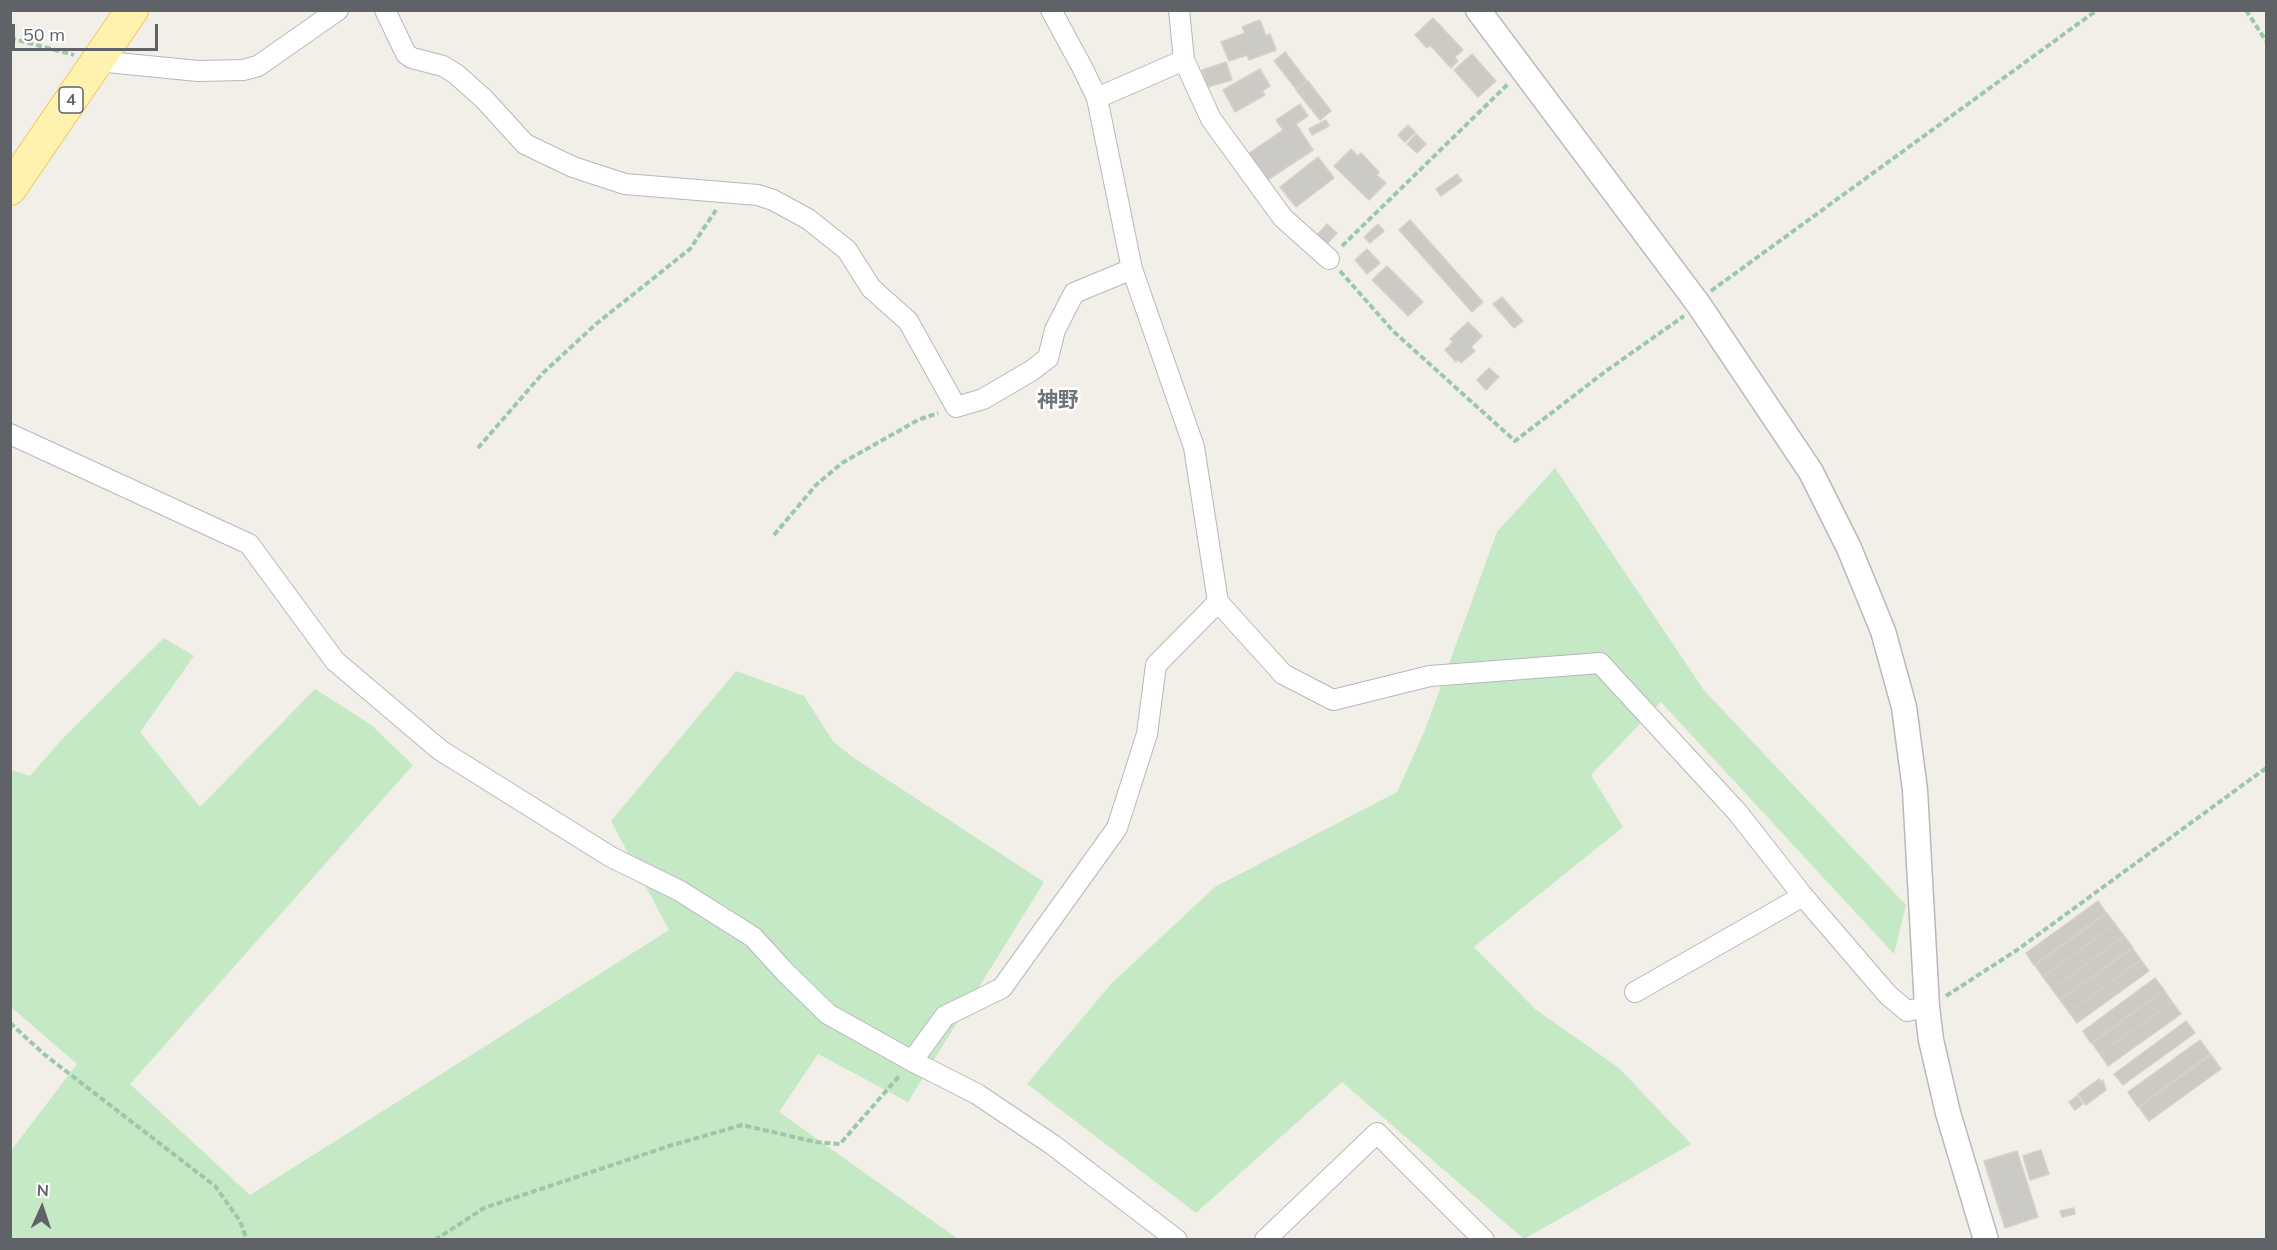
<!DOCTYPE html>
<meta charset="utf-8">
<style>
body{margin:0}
#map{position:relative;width:2277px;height:1250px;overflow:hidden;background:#f1efe8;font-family:Mulish,sans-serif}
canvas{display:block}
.frame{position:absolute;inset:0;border:12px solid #5f6368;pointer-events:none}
.north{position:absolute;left:12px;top:1178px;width:60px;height:60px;-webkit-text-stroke:4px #fff;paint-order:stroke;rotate:3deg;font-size:16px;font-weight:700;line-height:24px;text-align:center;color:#5f6368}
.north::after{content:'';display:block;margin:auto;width:21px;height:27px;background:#5f6368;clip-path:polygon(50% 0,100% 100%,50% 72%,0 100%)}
.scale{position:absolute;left:12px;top:24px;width:146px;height:27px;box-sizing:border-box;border:3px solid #5f6368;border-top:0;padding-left:8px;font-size:18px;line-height:21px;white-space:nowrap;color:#5f6368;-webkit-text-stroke:4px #fff;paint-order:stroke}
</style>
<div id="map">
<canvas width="2277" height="1250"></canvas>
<div class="frame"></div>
<div class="north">N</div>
<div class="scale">50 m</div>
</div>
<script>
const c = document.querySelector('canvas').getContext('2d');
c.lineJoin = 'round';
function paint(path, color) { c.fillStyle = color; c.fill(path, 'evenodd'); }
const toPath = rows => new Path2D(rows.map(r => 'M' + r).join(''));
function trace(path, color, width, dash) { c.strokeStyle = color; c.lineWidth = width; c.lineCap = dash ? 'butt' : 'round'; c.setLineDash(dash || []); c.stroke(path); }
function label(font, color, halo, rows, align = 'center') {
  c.font = font + ' Mulish,"Noto Sans JP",sans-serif'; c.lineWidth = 5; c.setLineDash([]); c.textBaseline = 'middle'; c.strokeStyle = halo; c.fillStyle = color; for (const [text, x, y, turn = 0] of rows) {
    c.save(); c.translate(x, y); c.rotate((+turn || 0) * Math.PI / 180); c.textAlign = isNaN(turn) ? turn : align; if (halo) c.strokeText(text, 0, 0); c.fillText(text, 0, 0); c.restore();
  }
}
const green = toPath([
 [1555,468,1703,689,1906,905,1894,954,1661,702,1591,775,1623,827,1474,947,1535,1009,1619,1068,1691,1144,1524,1239,1342,1082,1196,1213,1027,1084,1111,984,1215,887,1397,792,1425,730,1497,532],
 [164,638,194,656,140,732,200,807,315,689,370,724,413,765,130,1084,250,1195,669,930,611,821,736,671,804,696,833,741,851,756,1044,882,908,1102,818,1054,779,1112,958,1239,11,1239,10,1152,77,1064,11,1007,11,770,30,776,63,738]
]);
const building = toPath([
 [1433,18,1463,50,1455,57,1458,61,1451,68,1430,45,1427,48,1415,35,1433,18],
 [1260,20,1266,36,1270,34,1276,50,1249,60,1247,55,1229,61,1221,42,1245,33,1242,27,1260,20],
 [1285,52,1307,81,1296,89,1274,61,1285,52],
 [1472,54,1496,81,1478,97,1454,70,1472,54],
 [1226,62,1232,80,1208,87,1202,70,1226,62],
 [1260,69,1270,86,1262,91,1265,95,1235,112,1223,90,1260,69],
 [1308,81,1331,111,1320,120,1296,90,1308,81],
 [1300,104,1308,116,1296,124,1313,150,1266,181,1248,154,1283,130,1276,120,1300,104],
 [1326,120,1329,126,1312,135,1309,129,1326,120],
 [1408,125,1415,132,1405,142,1398,135,1408,125],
 [1416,134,1426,144,1417,153,1407,144,1416,134],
 [1351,149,1358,156,1361,153,1379,172,1377,175,1386,183,1369,200,1334,166,1351,149],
 [1318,157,1334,178,1296,207,1280,187,1318,157],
 [1457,174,1462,181,1441,196,1436,189,1457,174],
 [1410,220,1483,302,1472,312,1399,230,1410,220],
 [1327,224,1337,233,1327,244,1316,236,1327,224],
 [1378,224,1384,231,1370,243,1364,237,1378,224],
 [1367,249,1380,263,1367,274,1355,260,1367,249],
 [1387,266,1423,302,1408,316,1372,280,1387,266],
 [1502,297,1523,321,1514,328,1493,304,1502,297],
 [1468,322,1482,336,1471,347,1475,351,1461,363,1458,360,1456,362,1445,350,1453,342,1450,339,1468,322],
 [1489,368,1499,377,1486,390,1477,380,1489,368],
 [2098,901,2106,913,2034,965,2026,953,2098,901],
 [2107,913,2115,924,2043,977,2035,965,2107,913],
 [2115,924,2124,936,2052,989,2043,977,2115,924],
 [2124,936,2133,948,2060,1000,2052,989,2124,936],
 [2132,948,2141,960,2069,1012,2060,1000,2132,948],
 [2141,960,2149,971,2077,1023,2069,1012,2141,960],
 [2155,978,2164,990,2091,1043,2083,1031,2155,978],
 [2164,990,2172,1002,2100,1054,2092,1043,2164,990],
 [2172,1002,2181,1014,2108,1066,2100,1054,2172,1002],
 [2186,1021,2195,1033,2123,1085,2114,1074,2186,1021],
 [2200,1040,2210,1054,2138,1107,2128,1092,2200,1040],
 [2211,1055,2221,1069,2149,1121,2139,1107,2211,1055],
 [2099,1079,2101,1082,2103,1080,2106,1090,2086,1105,2078,1094,2099,1079],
 [2077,1096,2083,1104,2075,1110,2069,1102,2077,1096],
 [2041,1150,2049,1174,2030,1180,2023,1156,2041,1150],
 [2017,1151,2038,1217,2005,1228,1984,1161,2017,1151],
 [2074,1208,2075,1214,2062,1217,2060,1211,2074,1208]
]);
const path = toPath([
 [2246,10,2266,41],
 [10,38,74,55],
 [1342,246,1508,84],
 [1340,271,1393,331,1515,441,1606,371,1684,316],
 [1711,291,2097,10],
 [478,448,543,373,596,324,690,249,716,210],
 [774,535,816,485,842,463,918,420,938,413],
 [1946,996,2017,950,2266,768],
 [10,1023,45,1055,215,1186,240,1221,247,1240],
 [435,1240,484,1208,669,1146,742,1125,816,1142,840,1144,900,1075]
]);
const minor = toPath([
 [385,10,406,54,412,58,443,66,456,74,484,99,525,144,573,167,625,184,758,195,773,200,808,219,847,250,871,288,908,321,956,407,983,399,1031,371,1048,358,1055,330,1074,293,1132,269],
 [1051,10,1082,67,1097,98,1132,269,1194,447,1218,602,1156,665,1147,734,1117,828,1002,988,945,1016,912,1061,977,1094,1053,1145,1177,1240],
 [1179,10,1184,60,1211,119,1283,218,1329,259],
 [97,61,198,71,243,70,258,66,338,10],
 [1097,98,1184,60],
 [10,434,249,544,335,661,440,750,611,857,680,891,753,937,785,972,828,1014,912,1061],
 [1218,602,1283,674,1333,700,1430,676,1600,663,1738,813,1803,896,1888,995,1907,1011,1927,1007],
 [1635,992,1803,896],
 [1265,1240,1377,1133,1484,1240]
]);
const tertiary = toPath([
 [1478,10,1699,305,1811,472,1849,548,1883,631,1904,707,1915,790,1927,1007,1931,1040,1948,1113,1986,1240]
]);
const primary = toPath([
 [10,189,132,10]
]);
const shields = [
 [71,100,24]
];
const shieldNames = [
 ["4",71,100]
];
const quarterNames = [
 ["神野",1058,401]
];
paint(green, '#c5e8c5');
paint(building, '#cccac5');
trace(building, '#d6d1c6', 1.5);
trace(minor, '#b5b8bc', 22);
trace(tertiary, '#b5b8bc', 27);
trace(primary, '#f2c960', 34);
trace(path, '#9cc7a9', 4, [6, 3]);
trace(minor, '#fff', 20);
trace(tertiary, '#fff', 24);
trace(primary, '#fff2af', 32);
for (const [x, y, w] of shields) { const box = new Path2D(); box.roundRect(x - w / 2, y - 13, w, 26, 4.5); c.fillStyle = '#fff'; c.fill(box); trace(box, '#5f6368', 1.5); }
label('bold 16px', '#5f6368', null, shieldNames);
label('bold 21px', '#70757a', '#fff', quarterNames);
</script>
